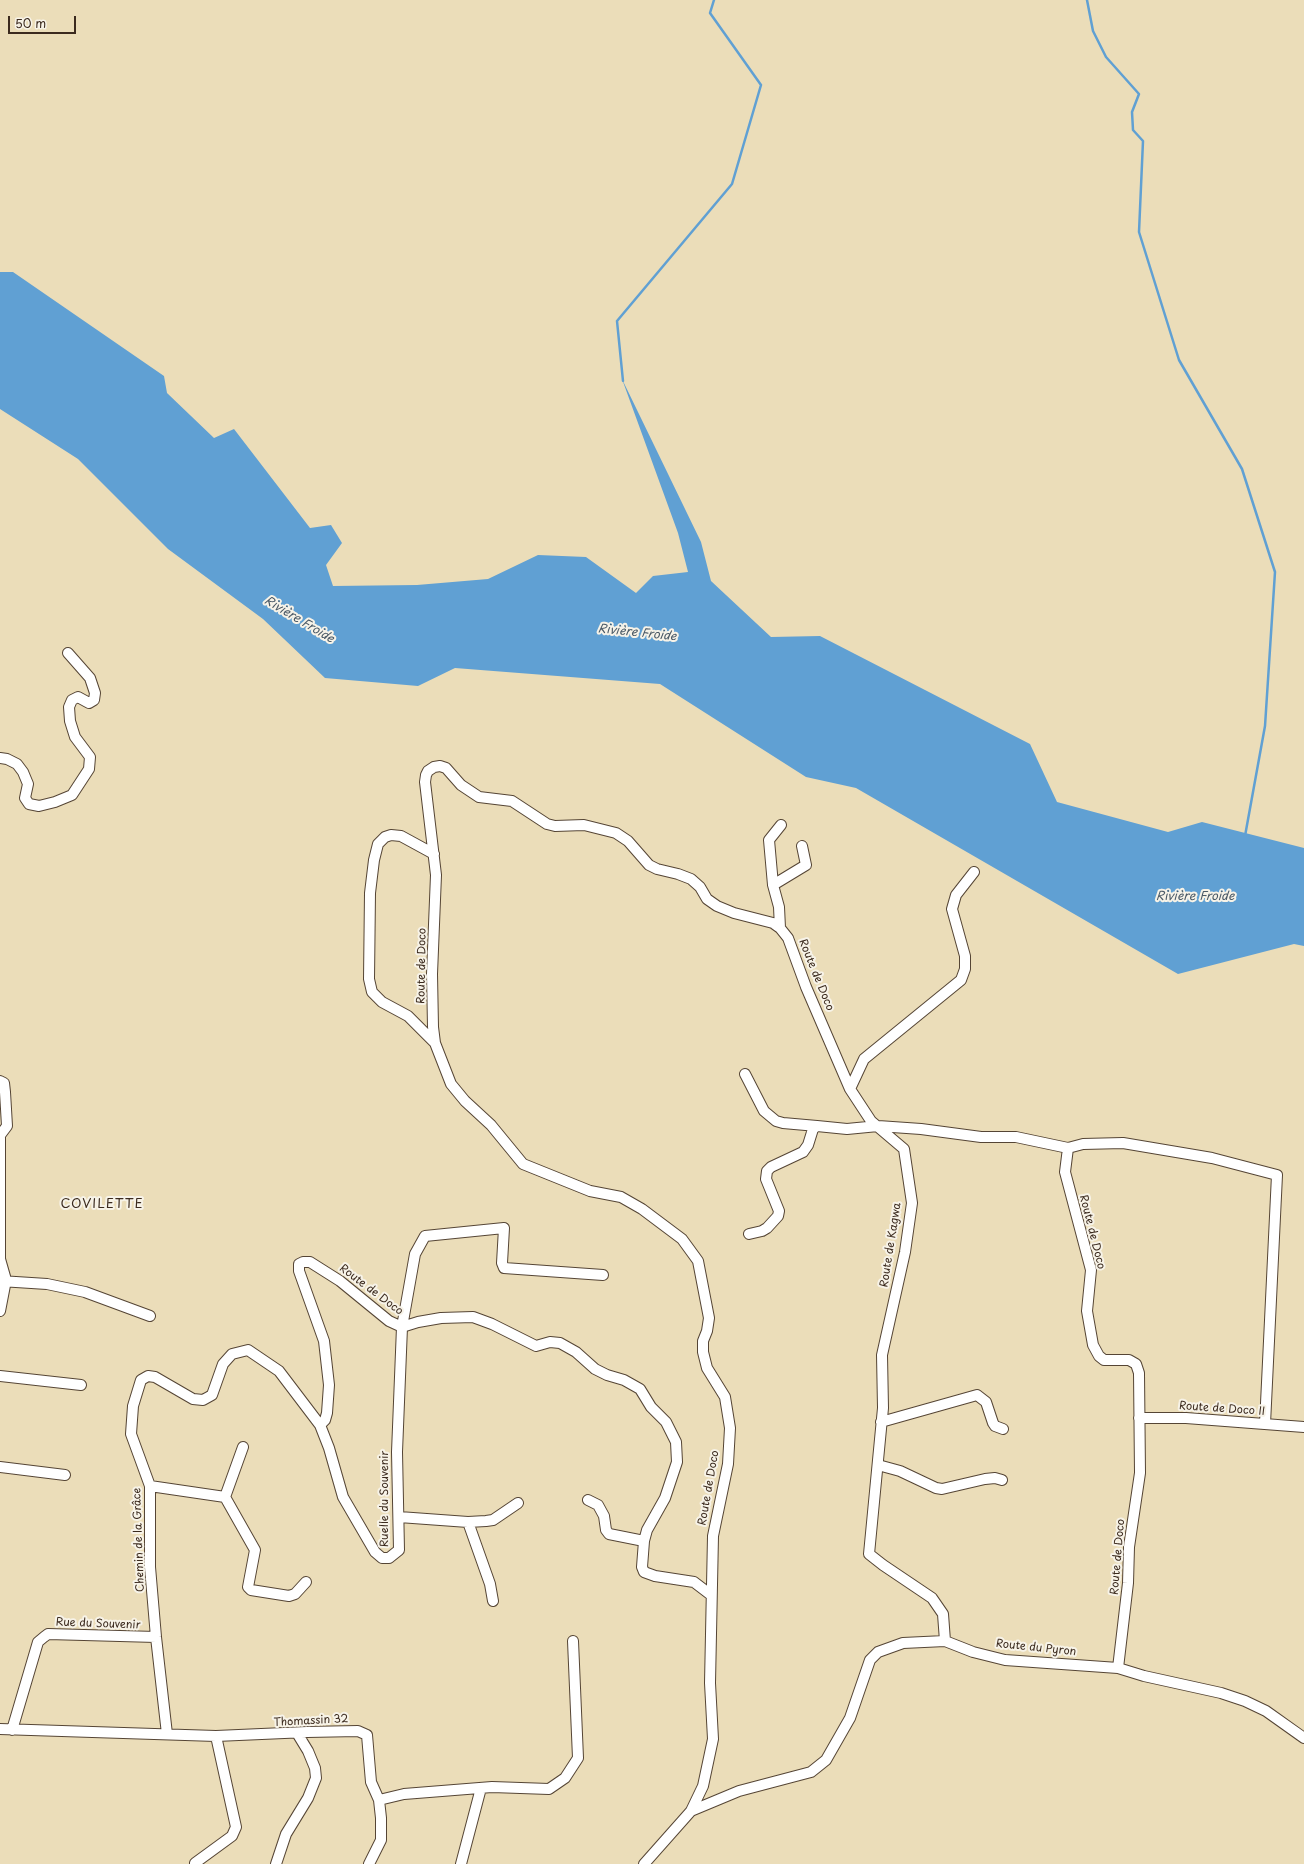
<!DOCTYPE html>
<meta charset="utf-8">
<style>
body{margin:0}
#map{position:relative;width:1304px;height:1864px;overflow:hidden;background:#ebddb9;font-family:"Playpen Sans",sans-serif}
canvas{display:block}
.scale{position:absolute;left:8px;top:16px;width:68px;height:18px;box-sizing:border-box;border:2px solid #3b2a1e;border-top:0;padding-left:5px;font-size:12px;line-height:14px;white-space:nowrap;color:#3b2a1e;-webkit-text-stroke:3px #f7f3e8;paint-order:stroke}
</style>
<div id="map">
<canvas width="1304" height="1864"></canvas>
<div class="scale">50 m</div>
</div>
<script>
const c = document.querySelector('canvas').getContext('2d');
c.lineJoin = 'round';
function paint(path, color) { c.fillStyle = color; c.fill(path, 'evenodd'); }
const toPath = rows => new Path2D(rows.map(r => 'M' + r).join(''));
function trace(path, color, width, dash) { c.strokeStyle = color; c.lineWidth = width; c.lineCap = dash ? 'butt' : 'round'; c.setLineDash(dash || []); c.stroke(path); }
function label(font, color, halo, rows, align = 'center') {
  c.font = font + ' "Playpen Sans",sans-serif'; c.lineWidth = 4; c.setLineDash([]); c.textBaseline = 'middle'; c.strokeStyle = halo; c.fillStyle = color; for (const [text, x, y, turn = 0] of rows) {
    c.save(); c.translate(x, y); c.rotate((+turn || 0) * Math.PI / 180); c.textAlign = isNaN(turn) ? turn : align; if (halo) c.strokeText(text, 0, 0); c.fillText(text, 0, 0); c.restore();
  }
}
const water = toPath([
 [0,272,13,272,164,376,167,393,214,438,234,429,310,528,331,525,342,543,326,565,333,586,417,585,488,579,538,555,586,557,636,593,653,576,688,572,678,533,622,379,701,542,711,581,771,637,820,636,1030,744,1057,802,1168,832,1202,822,1304,848,1304,946,1294,944,1178,974,856,788,806,777,660,684,455,668,418,686,325,678,263,619,168,549,78,459,0,409]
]);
const stream = toPath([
 [1087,0,1093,31,1106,57,1139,94,1132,112,1133,130,1143,141,1139,232,1179,360,1242,469,1275,572,1265,726,1245,836],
 [623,381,617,321,732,184,761,85,710,13,714,0]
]);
const street = toPath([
 [0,758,7,759,17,764,23,772,28,784,25,798,29,804,39,806,55,802,72,795,89,769,90,757,75,737,70,721,69,707,72,700,78,697,89,703,94,700,95,693,90,678,68,653],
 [434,854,401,836,391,835,385,837,378,844,374,860,370,893,369,979,372,992,382,1002,408,1016,435,1043],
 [773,885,806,865,802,846],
 [780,928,779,907,773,885,769,840,781,825],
 [745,1074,764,1111,776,1121,783,1123,817,1126],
 [0,1081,4,1083,5,1092,7,1126,1,1134],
 [0,1134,0,1259,6,1280,0,1311],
 [1068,1148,1065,1172,1091,1270,1087,1311,1093,1345,1099,1356,1104,1360,1129,1360,1136,1364,1139,1373,1140,1473,1129,1547,1128,1583,1118,1668],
 [749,1234,762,1231,767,1228,778,1216,779,1211,766,1179,767,1171,771,1167,803,1152,808,1145,813,1129,817,1126,847,1129,878,1126,921,1129,981,1137,1016,1137,1068,1148,1083,1144,1123,1143,1212,1158,1277,1175,1265,1424],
 [0,1281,47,1284,85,1292,150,1316],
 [0,1376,81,1385],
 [1139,1418,1186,1418,1304,1427],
 [881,1422,977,1395,986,1402,993,1423,995,1426,1003,1429],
 [320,1425,329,1448,343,1497,375,1552,382,1558,389,1558,399,1550,397,1452,402,1327,415,1254,425,1236,504,1228,502,1263,504,1268,603,1275],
 [243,1447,225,1497,255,1550,248,1587,251,1590,289,1596,295,1594,306,1582],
 [878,1465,900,1471,936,1488,942,1489,985,1479,995,1478,1002,1480],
 [0,1467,65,1475],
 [150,1486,225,1497],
 [588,1500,598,1505,604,1516,606,1530,609,1534,644,1541],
 [399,1517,468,1522,486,1521,493,1520,518,1503],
 [468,1522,490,1584,493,1601],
 [945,1641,943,1614,932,1598,883,1565,869,1554,883,1408,882,1355,905,1252,912,1203,904,1149,871,1121,850,1089,864,1059,961,980,965,969,965,956,952,909,956,895,974,872],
 [0,1729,216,1736,307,1732,358,1731,367,1735,371,1782,379,1800,381,1818,381,1840,369,1864],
 [12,1730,38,1642,44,1637,48,1634,156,1637],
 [167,1734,156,1637,150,1567,150,1486,131,1434,133,1406,141,1380,148,1376,155,1377,193,1399,203,1400,212,1395,223,1364,232,1354,248,1350,279,1371,320,1425,325,1420,327,1413,329,1385,324,1341,299,1271,299,1264,303,1262,310,1262,340,1281,389,1321,402,1327,418,1322,441,1318,473,1317,492,1324,536,1346,550,1342,560,1343,576,1352,595,1369,607,1375,624,1380,640,1389,651,1407,666,1422,676,1442,677,1462,665,1498,647,1530,644,1541,642,1567,644,1572,655,1576,694,1582,711,1595],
 [379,1800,404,1794,492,1787,549,1789,565,1778,578,1758,573,1641],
 [691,1811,703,1786,713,1739,710,1683,713,1536,728,1464,730,1428,725,1397,707,1368,703,1352,703,1341,707,1331,709,1318,698,1261,682,1239,642,1209,621,1197,590,1191,523,1164,491,1125,465,1101,451,1084,435,1043,433,1027,432,974,436,875,425,782,426,775,428,771,434,767,440,766,446,768,461,785,479,797,512,801,547,824,555,826,584,825,616,833,628,841,649,865,657,869,678,874,691,879,700,887,707,899,717,906,734,913,773,923,780,928,788,938,806,987,850,1089],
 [195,1863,232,1836,236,1827,216,1736],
 [276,1864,286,1834,308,1798,316,1778,315,1768,308,1751,297,1733],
 [461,1864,481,1788],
 [644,1864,691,1811,739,1791,811,1772,826,1760,850,1718,870,1660,878,1652,903,1643,945,1641,973,1652,1005,1660,1118,1668,1144,1676,1221,1693,1245,1701,1266,1711,1304,1738]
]);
const streetNames = [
 ["Route de Doco",422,966,-89],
 ["Route de Doco",816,975,68],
 ["Route de Doco",1092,1232,76],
 ["Route de Kagwa",891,1245,-81],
 ["Route de Doco",371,1290,37],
 ["Route de Doco II",1222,1409,4],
 ["Route de Doco",709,1488,-80],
 ["Ruelle du Souvenir",385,1499,-90],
 ["Chemin de la Grâce",139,1540,-92],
 ["Route de Doco",1118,1557,-85],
 ["Rue du Souvenir",98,1624,2],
 ["Route du Pyron",1036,1648,6],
 ["Thomassin 32",311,1721,-3]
];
const waterNames = [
 ["Rivière Froide",299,620,31],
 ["Rivière Froide",637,633,6],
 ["Rivière Froide",1195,897]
];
const quarterNames = [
 ["COVILETTE",102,1204]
];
paint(water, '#60a0d3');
trace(stream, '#60a0d3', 2.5);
trace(street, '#554535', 12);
trace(street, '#fff', 10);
label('11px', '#3b2a1e', '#f7f3e8', streetNames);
label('italic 12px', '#4a5966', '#f7f3e8', waterNames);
c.letterSpacing = '1px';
label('13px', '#3b2a1e', '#f7f3e8', quarterNames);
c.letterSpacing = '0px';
</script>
